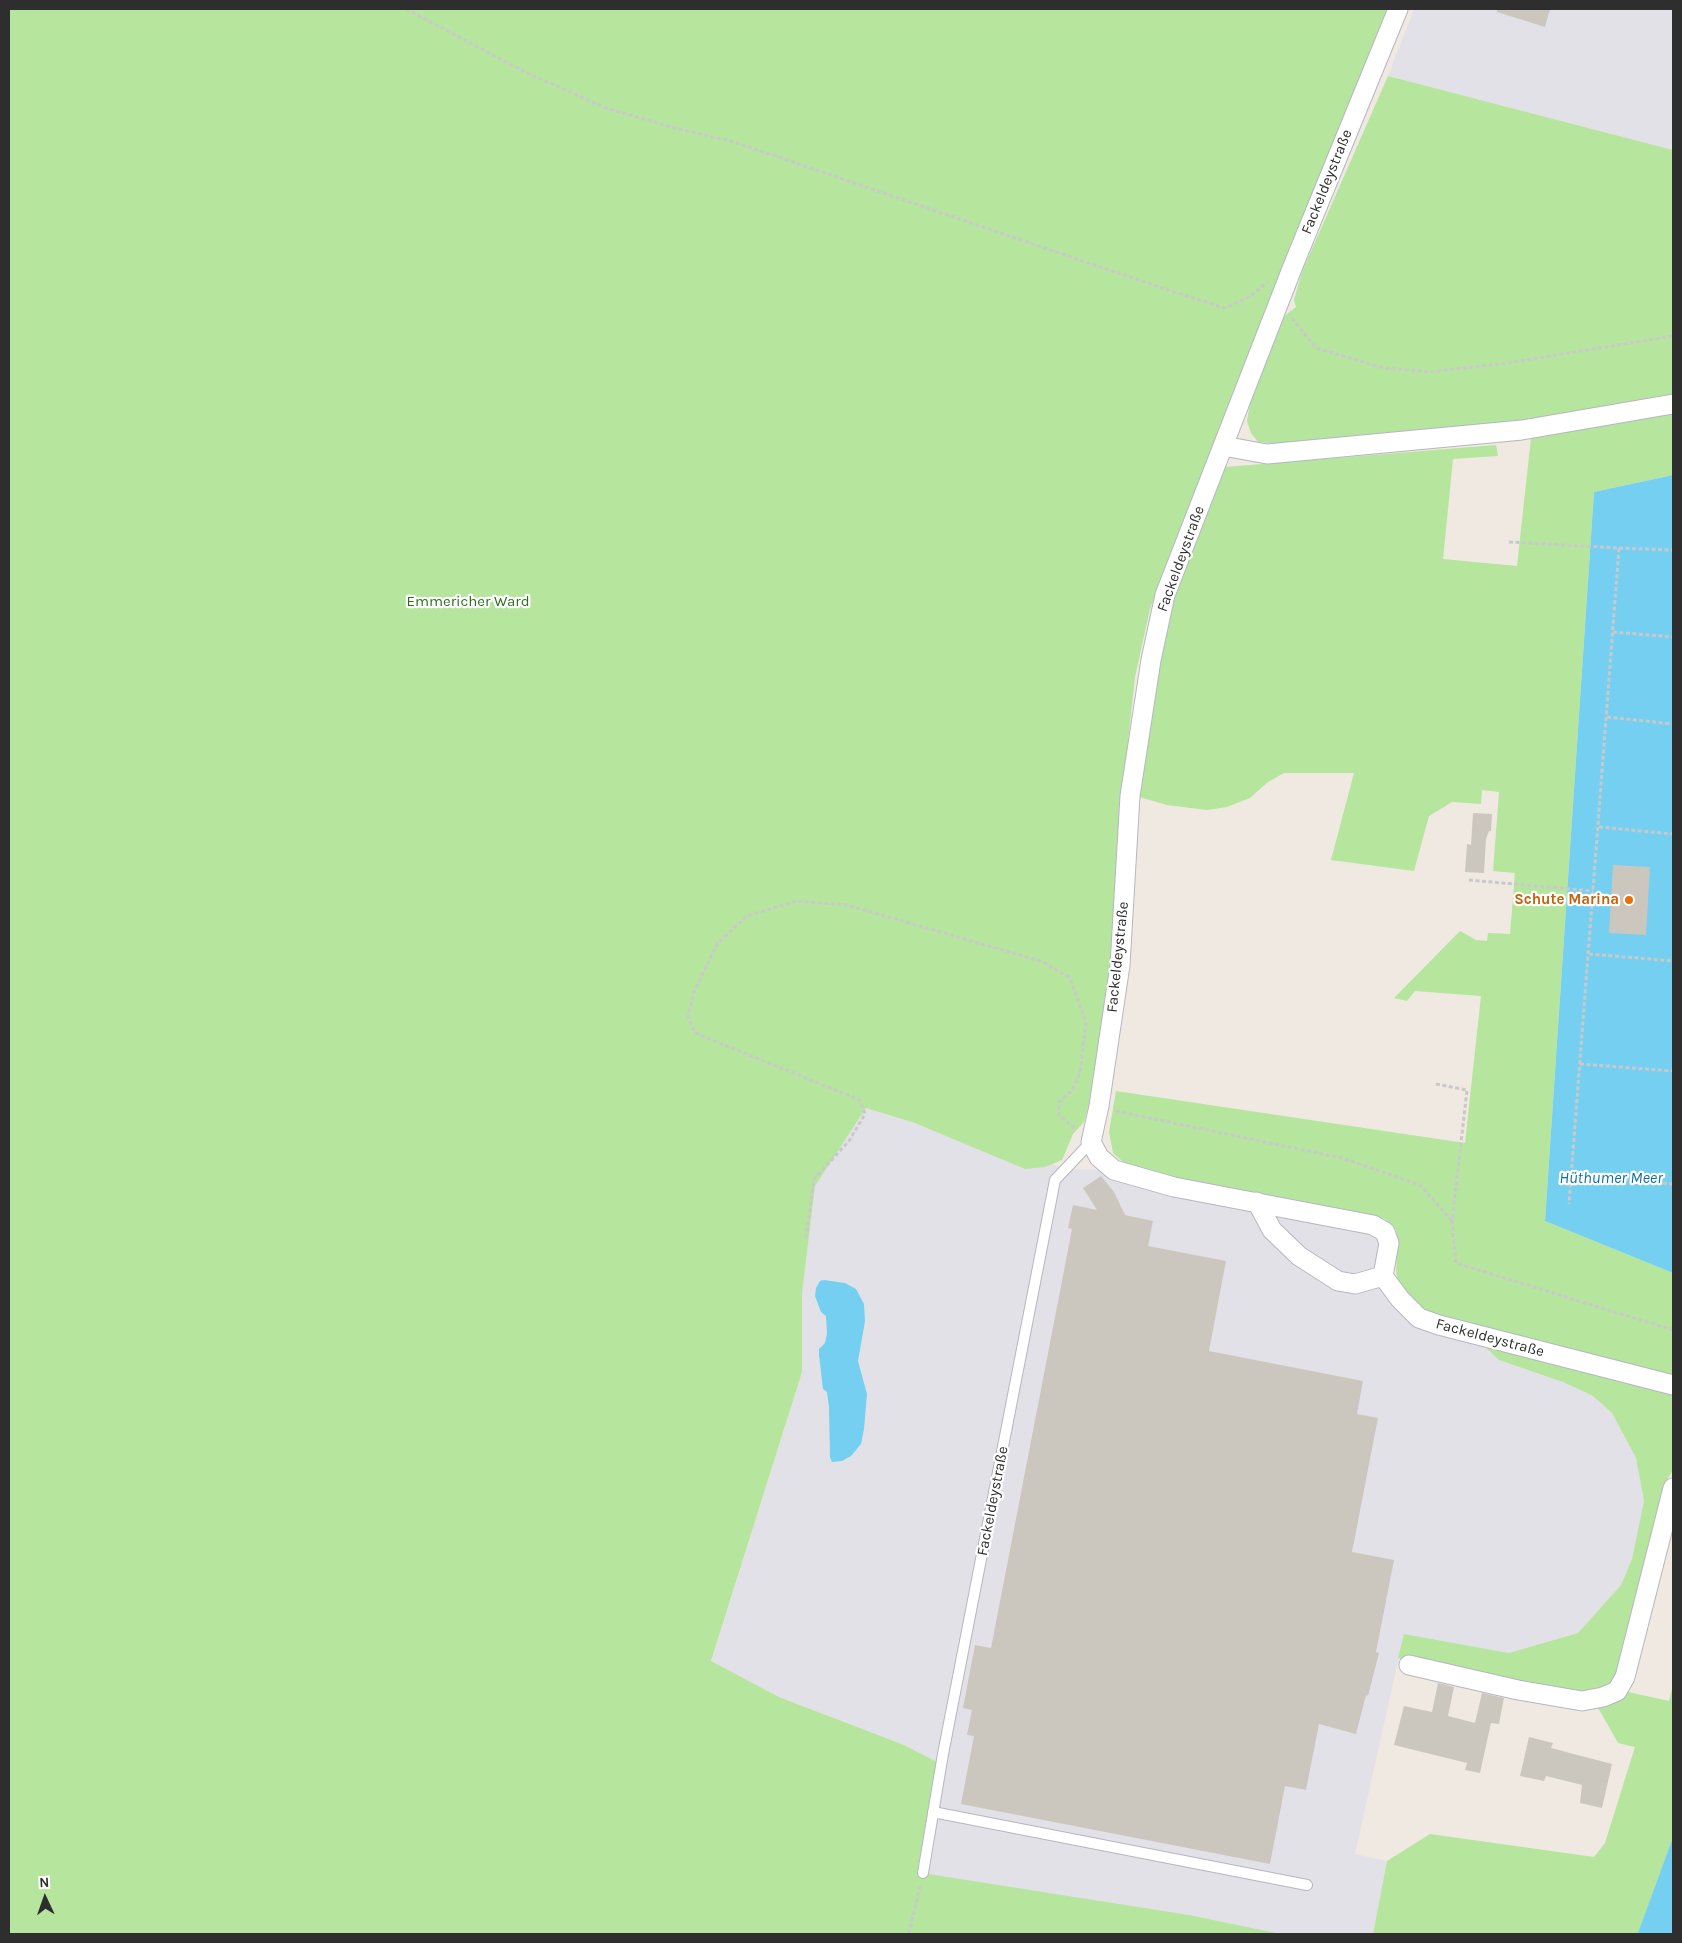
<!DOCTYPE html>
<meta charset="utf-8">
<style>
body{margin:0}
#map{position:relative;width:1682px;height:1943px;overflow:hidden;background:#efe9e1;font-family:Karla,sans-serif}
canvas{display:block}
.frame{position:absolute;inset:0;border:10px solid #2e2e2e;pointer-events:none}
.north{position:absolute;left:20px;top:1873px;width:50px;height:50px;-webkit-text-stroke:4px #fff;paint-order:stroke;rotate:357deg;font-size:14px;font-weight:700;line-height:20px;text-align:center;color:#2e2e2e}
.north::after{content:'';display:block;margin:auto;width:18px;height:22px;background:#2e2e2e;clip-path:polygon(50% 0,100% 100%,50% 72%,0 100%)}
</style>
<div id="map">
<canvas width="1682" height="1943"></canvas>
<div class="frame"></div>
<div class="north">N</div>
</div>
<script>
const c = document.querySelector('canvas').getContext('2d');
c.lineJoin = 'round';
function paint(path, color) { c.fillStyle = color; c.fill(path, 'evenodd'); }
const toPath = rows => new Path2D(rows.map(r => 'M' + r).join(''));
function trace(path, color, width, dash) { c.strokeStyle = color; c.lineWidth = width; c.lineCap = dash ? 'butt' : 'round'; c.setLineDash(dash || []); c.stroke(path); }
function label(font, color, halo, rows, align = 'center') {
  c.font = font + ' Karla,sans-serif'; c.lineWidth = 4.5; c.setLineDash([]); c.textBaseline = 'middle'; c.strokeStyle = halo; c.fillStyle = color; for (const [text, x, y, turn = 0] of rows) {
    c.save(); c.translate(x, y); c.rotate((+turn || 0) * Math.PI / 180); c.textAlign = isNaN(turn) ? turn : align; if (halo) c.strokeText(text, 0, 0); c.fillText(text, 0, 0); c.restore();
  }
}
const industrial = toPath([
 [1414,9,1673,9,1673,150,1388,76],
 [866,1108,1068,1169,1114,1170,1385,1232,1383,1276,1439,1325,1593,1396,1612,1413,1636,1458,1644,1501,1632,1559,1621,1585,1578,1633,1509,1653,1404,1634,1355,1854,1387,1861,1373,1934,1249,1934,927,1879,918,1867,936,1762,904,1745,779,1697,711,1662,802,1372,802,1294,815,1186]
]);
const green = toPath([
 [9,9,1390,9,1183,521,1150,609,1135,677,1122,797,1107,1005,1092,1093,1084,1122,1073,1134,1062,1160,1045,1167,1025,1169,915,1123,866,1108,815,1186,802,1294,802,1372,711,1661,779,1697,904,1745,937,1762,918,1867,922,1873,1189,1915,1281,1934,9,1934],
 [1388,76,1673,150,1673,398,1526,421,1280,444,1258,442,1251,433,1247,421,1250,403,1283,317,1296,307,1294,300,1302,272],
 [1673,408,1673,475,1594,492,1545,1221,1673,1273,1673,1470,1668,1478,1617,1677,1628,1692,1669,1701,1673,1685,1673,1837,1638,1934,1373,1934,1387,1861,1430,1834,1594,1857,1605,1843,1635,1747,1618,1743,1600,1711,1582,1694,1521,1684,1398,1658,1404,1634,1509,1653,1578,1633,1621,1585,1632,1559,1644,1501,1636,1458,1612,1413,1593,1396,1563,1382,1499,1360,1483,1345,1431,1317,1399,1290,1396,1270,1398,1241,1396,1230,1385,1219,1131,1169,1113,1153,1109,1132,1116,1091,1465,1143,1481,996,1415,991,1407,1001,1394,998,1460,931,1476,940,1487,941,1488,933,1510,934,1515,873,1493,871,1499,792,1482,790,1481,804,1452,802,1429,816,1414,871,1331,860,1354,773,1284,773,1268,782,1250,798,1227,807,1207,810,1167,805,1139,797,1161,639,1172,604,1225,467,1496,445,1498,456,1453,459,1443,559,1517,566,1531,438,1598,420]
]);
const water = toPath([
 [1673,475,1673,1273,1545,1221,1594,492],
 [824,1280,845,1283,856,1289,864,1304,865,1321,858,1361,867,1394,864,1429,861,1444,851,1456,842,1461,832,1462,830,1457,829,1407,827,1392,823,1389,819,1355,819,1349,825,1343,827,1334,826,1316,821,1312,815,1296,816,1288,820,1281],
 [1673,1837,1673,1934,1638,1934,1638,1933]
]);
const building = toPath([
 [1497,9,1550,9,1545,27,1497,12],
 [1473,813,1492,814,1491,831,1489,831,1486,839,1484,873,1465,872,1467,844,1471,845],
 [1613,865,1650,867,1646,935,1609,933],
 [1101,1176,1114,1192,1125,1215,1153,1221,1148,1246,1226,1261,1209,1351,1363,1381,1357,1414,1378,1418,1352,1552,1394,1560,1376,1652,1379,1653,1368,1696,1366,1695,1356,1734,1319,1724,1306,1790,1285,1786,1270,1864,961,1804,974,1736,967,1735,972,1710,963,1708,975,1645,991,1648,1072,1229,1068,1228,1073,1205,1097,1210,1083,1188],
 [1438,1683,1454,1687,1448,1716,1475,1723,1482,1693,1504,1698,1499,1724,1491,1723,1480,1773,1465,1770,1467,1763,1394,1745,1404,1706,1432,1712],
 [1529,1737,1553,1743,1551,1748,1612,1764,1602,1808,1580,1803,1582,1785,1546,1776,1544,1781,1520,1776]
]);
const path = toPath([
 [406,9,525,72,606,108,671,127,734,142,1168,290,1225,308,1251,296,1267,282],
 [1292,318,1316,348,1384,368,1429,372,1507,363,1673,336],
 [1509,542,1619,548,1569,1204],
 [1619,548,1673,550],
 [1613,632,1673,637],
 [1607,717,1673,724],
 [1599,827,1673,834],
 [1469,880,1593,891],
 [1589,954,1673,961],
 [1580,1064,1673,1071],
 [1436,1084,1467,1090,1452,1222,1456,1263,1673,1330],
 [1116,1111,1342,1158,1420,1185,1452,1221],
 [1572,1175,1673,1184],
 [806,1238,814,1179,849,1141,865,1114,860,1100,695,1033,688,1016,694,992,717,944,747,916,796,901,847,905,1041,961,1070,978,1086,1022,1080,1073,1072,1090,1059,1102,1059,1115,1075,1129],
 [909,1934,920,1886]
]);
const lane = toPath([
 [933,1812,1307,1885],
 [923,1873,943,1754,1055,1180,1091,1142]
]);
const street = toPath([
 [1398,9,1293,266,1165,595,1151,660,1130,796,1120,965,1099,1106,1091,1142,1099,1157,1114,1170,1174,1187,1373,1225,1385,1232,1389,1243,1383,1276,1400,1299,1419,1318,1439,1325,1673,1385],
 [1223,446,1267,454,1522,430,1673,404],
 [1257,1202,1272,1230,1299,1256,1338,1281,1355,1284,1383,1276],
 [1409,1665,1518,1690,1582,1701,1603,1697,1617,1691,1625,1677,1673,1488]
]);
const markers = [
 [1629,900,5,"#e8710a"]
];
const streetNames = [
 ["Fackeldeystraße",1327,182,-68],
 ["Fackeldeystraße",1181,559,-70],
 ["Fackeldeystraße",1118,957,-84],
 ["Fackeldeystraße",1490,1338,15],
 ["Fackeldeystraße",993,1501,-79]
];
const parkNames = [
 ["Emmericher Ward",468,602]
];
const foodNames = [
 ["Schute Marina",1619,900]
];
const waterNames = [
 ["Hüthumer Meer",1611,1178]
];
paint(industrial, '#e3e1e8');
paint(green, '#b6e59e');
paint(water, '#75cff0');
paint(building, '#cbc7bf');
trace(lane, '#b4b7c1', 12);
trace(street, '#b4b7c1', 21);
trace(path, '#c9c9c9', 3, [4, 2.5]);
trace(lane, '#fff', 10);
trace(street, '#fff', 19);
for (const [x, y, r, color] of markers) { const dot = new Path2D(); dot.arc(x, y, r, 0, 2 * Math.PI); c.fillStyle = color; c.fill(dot); trace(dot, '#fff', 2); }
label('15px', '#2e2e2e', '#fff', streetNames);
label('15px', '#2c6e1b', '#fff', parkNames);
label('bold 15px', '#c56008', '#fff', foodNames, 'right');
label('italic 16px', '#0d6fa3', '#fff', waterNames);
</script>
